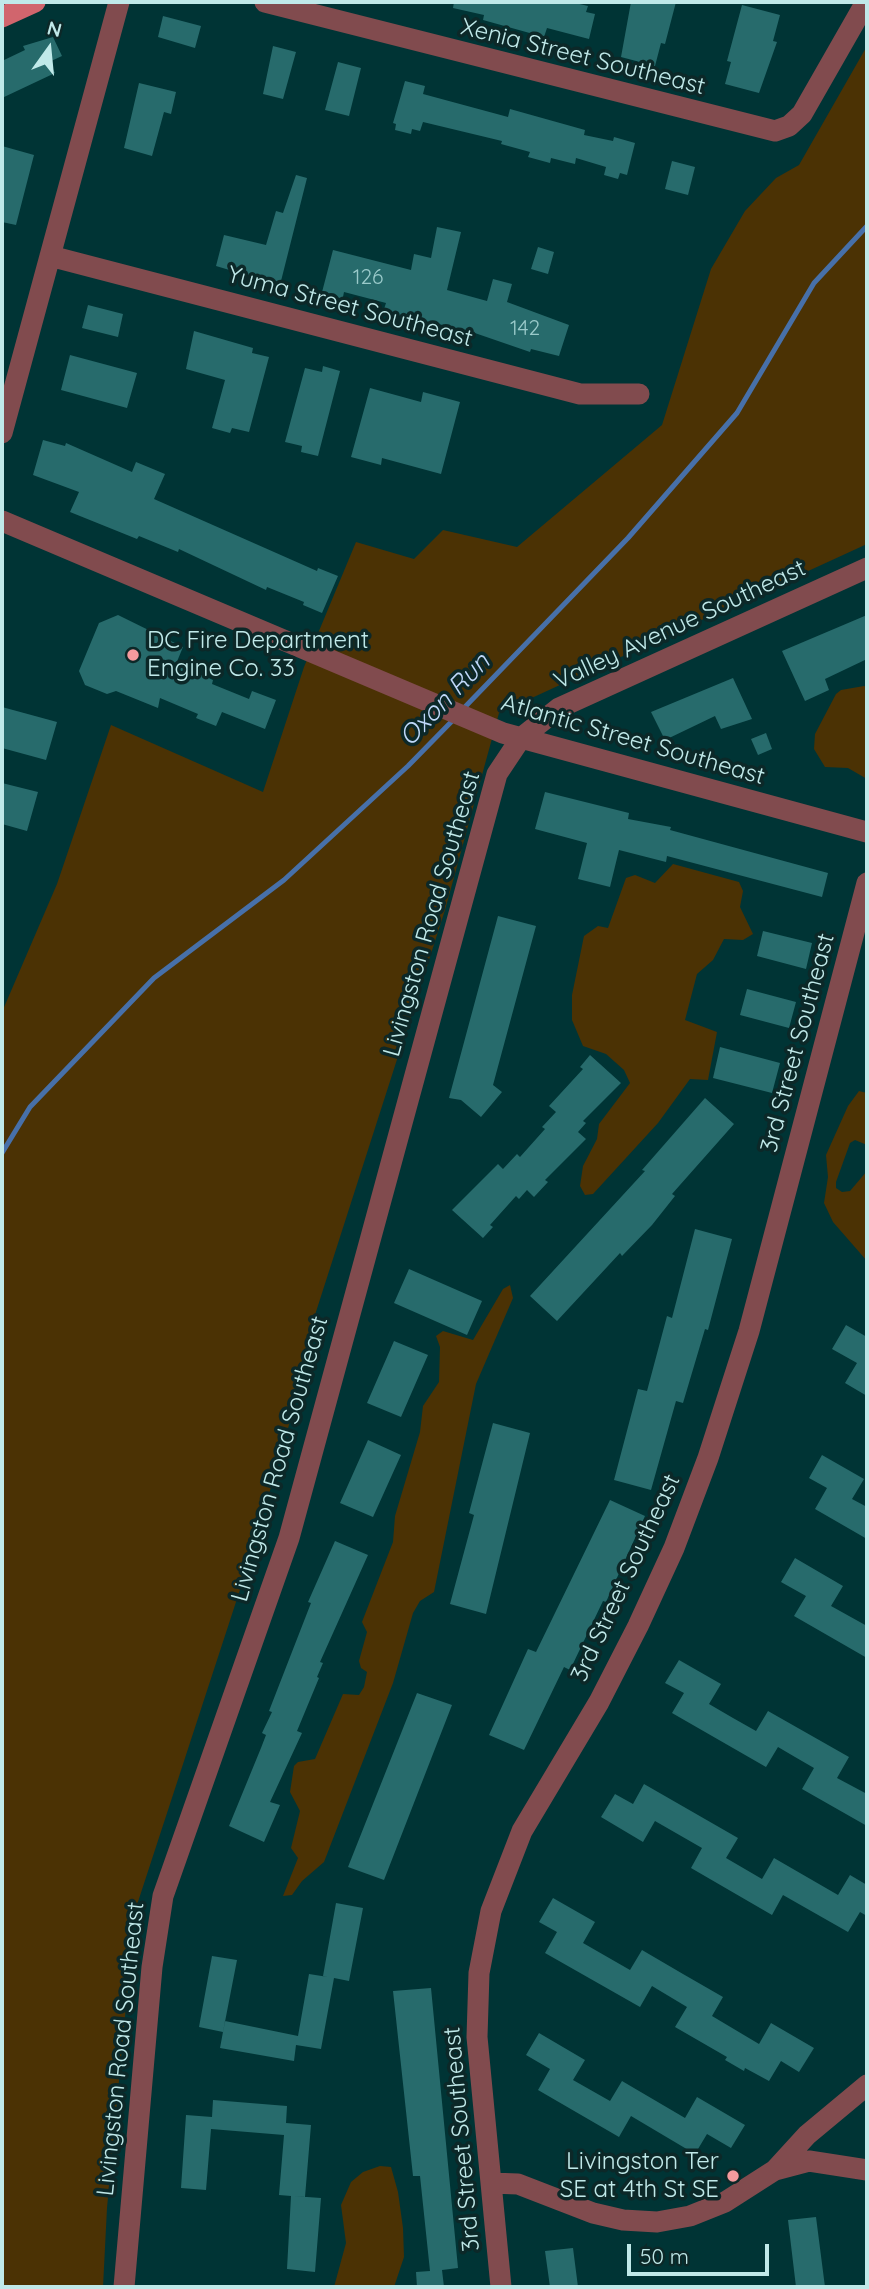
<!DOCTYPE html>
<style>
body{margin:0}
#map{position:relative;width:869px;height:2289px;overflow:hidden;background:#003435;font-family:Quicksand,sans-serif}
canvas{display:block}
.frame{position:absolute;inset:0;border:4px solid #c0e9e9;pointer-events:none}
.north{position:absolute;left:14px;top:14px;width:70px;height:70px;-webkit-text-stroke:5px #0c2828;paint-order:stroke;rotate:15deg;font-size:19px;font-weight:700;line-height:28px;text-align:center;color:#c0e9e9}
.north::after{content:'';display:block;margin:auto;width:24px;height:32px;background:#c0e9e9;clip-path:polygon(50% 0,100% 100%,50% 72%,0 100%)}
.scale{position:absolute;left:627px;top:2244px;width:142px;height:32px;box-sizing:border-box;border:4px solid #c0e9e9;border-top:0;padding-left:9px;font-size:21px;line-height:24px;white-space:nowrap;color:#c0e9e9;-webkit-text-stroke:5px #0c2828;paint-order:stroke}
</style>
<div id="map">
<canvas width="869" height="2289"></canvas>
<div class="frame"></div>
<div class="north">N</div>
<div class="scale">50 m</div>
</div>
<script>
const c = document.querySelector('canvas').getContext('2d');
c.lineJoin = 'round';
function paint(path, color) { c.fillStyle = color; c.fill(path, 'evenodd'); }
const toPath = rows => new Path2D(rows.map(r => 'M' + r).join(''));
function trace(path, color, width, dash) { c.strokeStyle = color; c.lineWidth = width; c.lineCap = dash ? 'butt' : 'round'; c.setLineDash(dash || []); c.stroke(path); }
function label(font, color, halo, rows, align = 'center') {
  c.font = font + ' Quicksand,sans-serif'; c.lineWidth = 7; c.setLineDash([]); c.textBaseline = 'middle'; c.strokeStyle = halo; c.fillStyle = color; for (const [text, x, y, turn = 0] of rows) {
    c.save(); c.translate(x, y); c.rotate((+turn || 0) * Math.PI / 180); c.textAlign = isNaN(turn) ? turn : align; if (halo) c.strokeText(text, 0, 0); c.fillText(text, 0, 0); c.restore();
  }
}
const green = toPath([
 [867,46,867,544,499,713,445,910,314,1318,319,1321,252,1553,135,1911,107,2208,103,2287,2,2287,2,1012,57,884,111,725,263,792,304,667,356,542,414,559,443,530,517,547,662,425,711,269,745,211,776,178,799,165],
 [864,686,867,687,867,779,848,768,825,767,814,749,815,734,836,694,841,690],
 [673,864,739,882,743,891,740,907,753,934,743,940,724,939,713,960,697,974,685,1020,717,1032,708,1080,690,1079,658,1123,593,1194,585,1195,580,1186,583,1166,597,1139,599,1124,630,1083,624,1070,606,1054,583,1046,572,1020,572,995,584,936,598,926,608,928,626,878,635,875,655,883],
 [859,1091,867,1093,867,1145,855,1140,850,1143,836,1182,836,1188,842,1192,850,1191,867,1171,867,1261,833,1222,824,1203,828,1177,826,1155,848,1106],
 [510,1285,513,1298,476,1384,434,1592,420,1601,413,1613,393,1683,324,1862,302,1881,292,1895,283,1896,298,1858,291,1848,300,1811,290,1792,294,1766,298,1762,315,1759,343,1694,359,1695,364,1687,367,1672,361,1668,359,1661,367,1632,362,1622,393,1542,395,1516,420,1432,423,1406,439,1382,440,1347,436,1336,443,1331,473,1340,503,1289],
 [380,2166,391,2167,398,2192,403,2228,404,2257,394,2287,334,2287,346,2243,341,2205,351,2182,363,2172]
]);
const stream = toPath([
 [462,710,628,538,737,413,814,283,867,226],
 [2,1153,30,1107,154,978,284,880,408,766,456,717]
]);
const building = toPath([
 [454,2,571,2,588,6,586,12,595,14,589,39,547,28,544,37,483,20,484,15,453,8],
 [631,2,676,2,665,44,661,43,655,66,621,57],
 [742,5,780,15,773,41,777,42,759,93,725,84,731,62,727,61],
 [163,16,201,26,195,48,158,37],
 [53,37,62,56,49,62,55,73,2,98,2,61,25,50,23,46],
 [273,46,296,52,283,99,263,94],
 [338,62,361,68,349,116,325,110],
 [405,81,425,86,423,94,508,117,510,109,585,130,584,135,613,141,614,137,635,143,627,175,620,173,618,179,604,175,606,167,576,158,575,164,551,158,550,163,528,157,530,152,501,144,502,141,423,122,420,131,412,129,411,134,395,130,396,124,393,123],
 [139,83,176,92,171,114,164,112,152,156,124,148],
 [2,146,34,155,16,225,2,222],
 [672,161,695,167,688,195,665,189],
 [296,175,307,178,280,285,216,266,224,235,266,245,276,211,283,213],
 [437,227,461,232,447,290,487,301,493,279,512,284,507,302,569,325,559,356,531,349,530,352,469,331,468,335,447,329,447,326,383,312,386,303,344,292,342,302,321,296,333,250,411,270,414,254,431,258],
 [538,247,554,252,548,274,531,269],
 [88,305,123,314,118,337,82,328],
 [194,331,253,348,252,353,269,357,249,432,232,428,230,433,212,428,225,380,186,369],
 [70,355,137,373,127,408,61,390],
 [323,366,340,371,318,456,301,452,302,446,285,442,305,368,322,372],
 [370,388,421,402,423,392,460,402,441,474,382,458,381,465,351,457],
 [43,440,65,446,66,443,132,472,136,462,165,474,154,499,317,571,318,568,338,576,322,613,303,605,304,602,267,587,266,590,179,549,178,552,139,536,137,539,70,512,79,492,33,475],
 [118,615,183,647,176,664,213,680,212,684,249,699,252,691,276,700,265,729,222,712,216,726,196,718,198,714,160,698,158,708,116,691,107,694,85,685,79,671,99,623],
 [867,615,867,659,825,679,829,690,805,701,782,651],
 [733,678,752,719,721,729,715,716,665,740,651,712],
 [2,707,57,722,46,760,2,748],
 [766,733,772,749,758,755,751,739],
 [2,783,38,792,27,831,2,824],
 [545,792,629,813,628,819,671,827,670,830,828,873,822,897,667,856,666,862,619,850,610,887,578,879,587,843,535,829],
 [498,916,536,926,493,1085,502,1092,481,1117,461,1100,449,1098],
 [763,931,812,943,806,969,757,956],
 [747,989,796,1002,789,1028,740,1015],
 [720,1047,780,1063,772,1093,713,1078],
 [590,1055,621,1083,583,1121,586,1123,578,1132,586,1139,545,1180,548,1182,534,1197,527,1190,519,1199,516,1196,490,1225,493,1227,483,1238,452,1210,498,1164,503,1169,517,1154,520,1157,545,1129,542,1127,556,1112,549,1106,583,1069,580,1067],
 [705,1098,734,1124,672,1194,675,1196,652,1225,622,1256,620,1253,557,1321,530,1296,645,1171,642,1170],
 [695,1229,732,1239,708,1330,705,1329,683,1403,676,1401,651,1490,614,1480,638,1389,647,1391,667,1316,672,1318],
 [409,1269,482,1301,467,1335,394,1303],
 [846,1325,867,1337,867,1396,845,1383,857,1363,832,1349],
 [394,1341,428,1355,401,1417,367,1403],
 [493,1423,530,1433,486,1614,450,1604,474,1515,469,1513],
 [368,1440,401,1455,373,1517,340,1503],
 [822,1455,864,1479,852,1499,867,1507,867,1539,815,1509,827,1488,809,1478],
 [610,1500,645,1516,606,1602,603,1601,570,1670,564,1667,524,1750,489,1735,528,1649,536,1652],
 [335,1541,368,1555,320,1662,323,1663,317,1677,319,1678,297,1731,302,1733,270,1802,280,1805,264,1842,229,1826,261,1748,266,1735,262,1733,272,1712,269,1711,311,1603,308,1602],
 [795,1558,843,1586,831,1606,867,1626,867,1658,794,1616,806,1596,781,1582],
 [679,1660,721,1684,709,1704,733,1718,756,1731,768,1711,849,1757,837,1778,867,1794,867,1826,802,1789,814,1768,795,1757,778,1747,766,1767,672,1713,684,1693,665,1683],
 [417,1693,452,1705,384,1880,348,1867],
 [644,1784,738,1838,726,1858,762,1879,774,1858,838,1895,850,1875,867,1885,867,1916,860,1912,848,1932,783,1895,772,1915,691,1868,702,1848,655,1821,643,1842,601,1817,615,1794,633,1804],
 [553,1898,595,1922,583,1943,630,1970,642,1950,683,1974,723,1997,712,2016,759,2044,771,2023,814,2048,799,2072,781,2061,769,2081,745,2068,744,2071,725,2060,727,2057,675,2027,687,2007,652,1986,640,2007,545,1953,557,1932,539,1922],
 [336,1903,363,1908,349,1981,334,1978,321,2049,296,2045,294,2061,220,2048,225,2021,298,2036,309,1974,328,1977,323,1976],
 [212,1956,237,1960,223,2032,199,2027],
 [431,1988,458,2268,442,2270,444,2287,417,2287,416,2272,430,2271,420,2176,413,2176,393,1991],
 [539,2033,585,2060,573,2080,610,2101,622,2081,685,2118,697,2097,745,2125,731,2148,707,2134,695,2154,631,2116,619,2137,538,2090,550,2069,526,2055],
 [213,2100,287,2106,286,2123,311,2125,305,2197,293,2196,321,2198,315,2272,287,2269,291,2196,279,2195,284,2135,211,2129,206,2190,181,2188,186,2115,212,2117],
 [816,2217,825,2287,796,2287,788,2220],
 [573,2248,578,2287,550,2287,545,2251]
]);
const minor = toPath([
 [265,2,775,131,789,126,802,114,866,2],
 [50,256,580,394,639,394],
 [2,433,119,2],
 [2,521,503,733,867,832],
 [775,2170,809,2161,867,2170],
 [491,2183,518,2184,593,2213,623,2220,657,2222,690,2216,725,2202,775,2170,807,2135,867,2085],
 [124,2287,152,1967,163,1896,289,1538,497,774,521,738,559,708,867,568],
 [501,2287,477,2037,479,1973,491,1911,522,1831,599,1702,638,1626,674,1548,708,1458,749,1331,867,883]
]);
const major = toPath([
 [2,17,35,2]
]);
const markers = [
 [133,655,7,"#f59b9e"],
 [733,2176,7,"#f59b9e"]
];
const numberNames = [
 ["126",368,278],
 ["142",525,329]
];
const streetNames = [
 ["Xenia Street Southeast",583,57,14],
 ["Yuma Street Southeast",350,307,15],
 ["Valley Avenue Southeast",680,625,-25],
 ["Atlantic Street Southeast",633,740,16],
 ["Livingston Road Southeast",432,914,-74],
 ["3rd Street Southeast",798,1043,-75],
 ["Livingston Road Southeast",280,1459,-74],
 ["3rd Street Southeast",626,1578,-65],
 ["Livingston Road Southeast",121,2049,-84],
 ["3rd Street Southeast",462,2139,-95]
];
const poiNames = [
 ["DC Fire Department",147,641],
 ["Engine Co. 33",147,669],
 ["Livingston Ter",719,2162,"right"],
 ["SE at 4th St SE",719,2190,"right"]
];
const waterNames = [
 ["Oxon Run",445,700,-46]
];
paint(green, '#4b3204');
trace(stream, '#4770a9', 5);
paint(building, '#276b6c');
trace(minor, '#814b4e', 21);
trace(major, '#d1656d', 21);
for (const [x, y, r, color] of markers) { const dot = new Path2D(); dot.arc(x, y, r, 0, 2 * Math.PI); c.fillStyle = color; c.fill(dot); trace(dot, '#0c2828', 2.5); }
label('21px', '#9acaca', null, numberNames);
label('24px', '#c0e9e9', '#0c2828', streetNames);
label('24px', '#c0e9e9', '#0c2828', poiNames, 'left');
label('italic 26px', '#c0d8f9', '#0c2828', waterNames);
</script>
